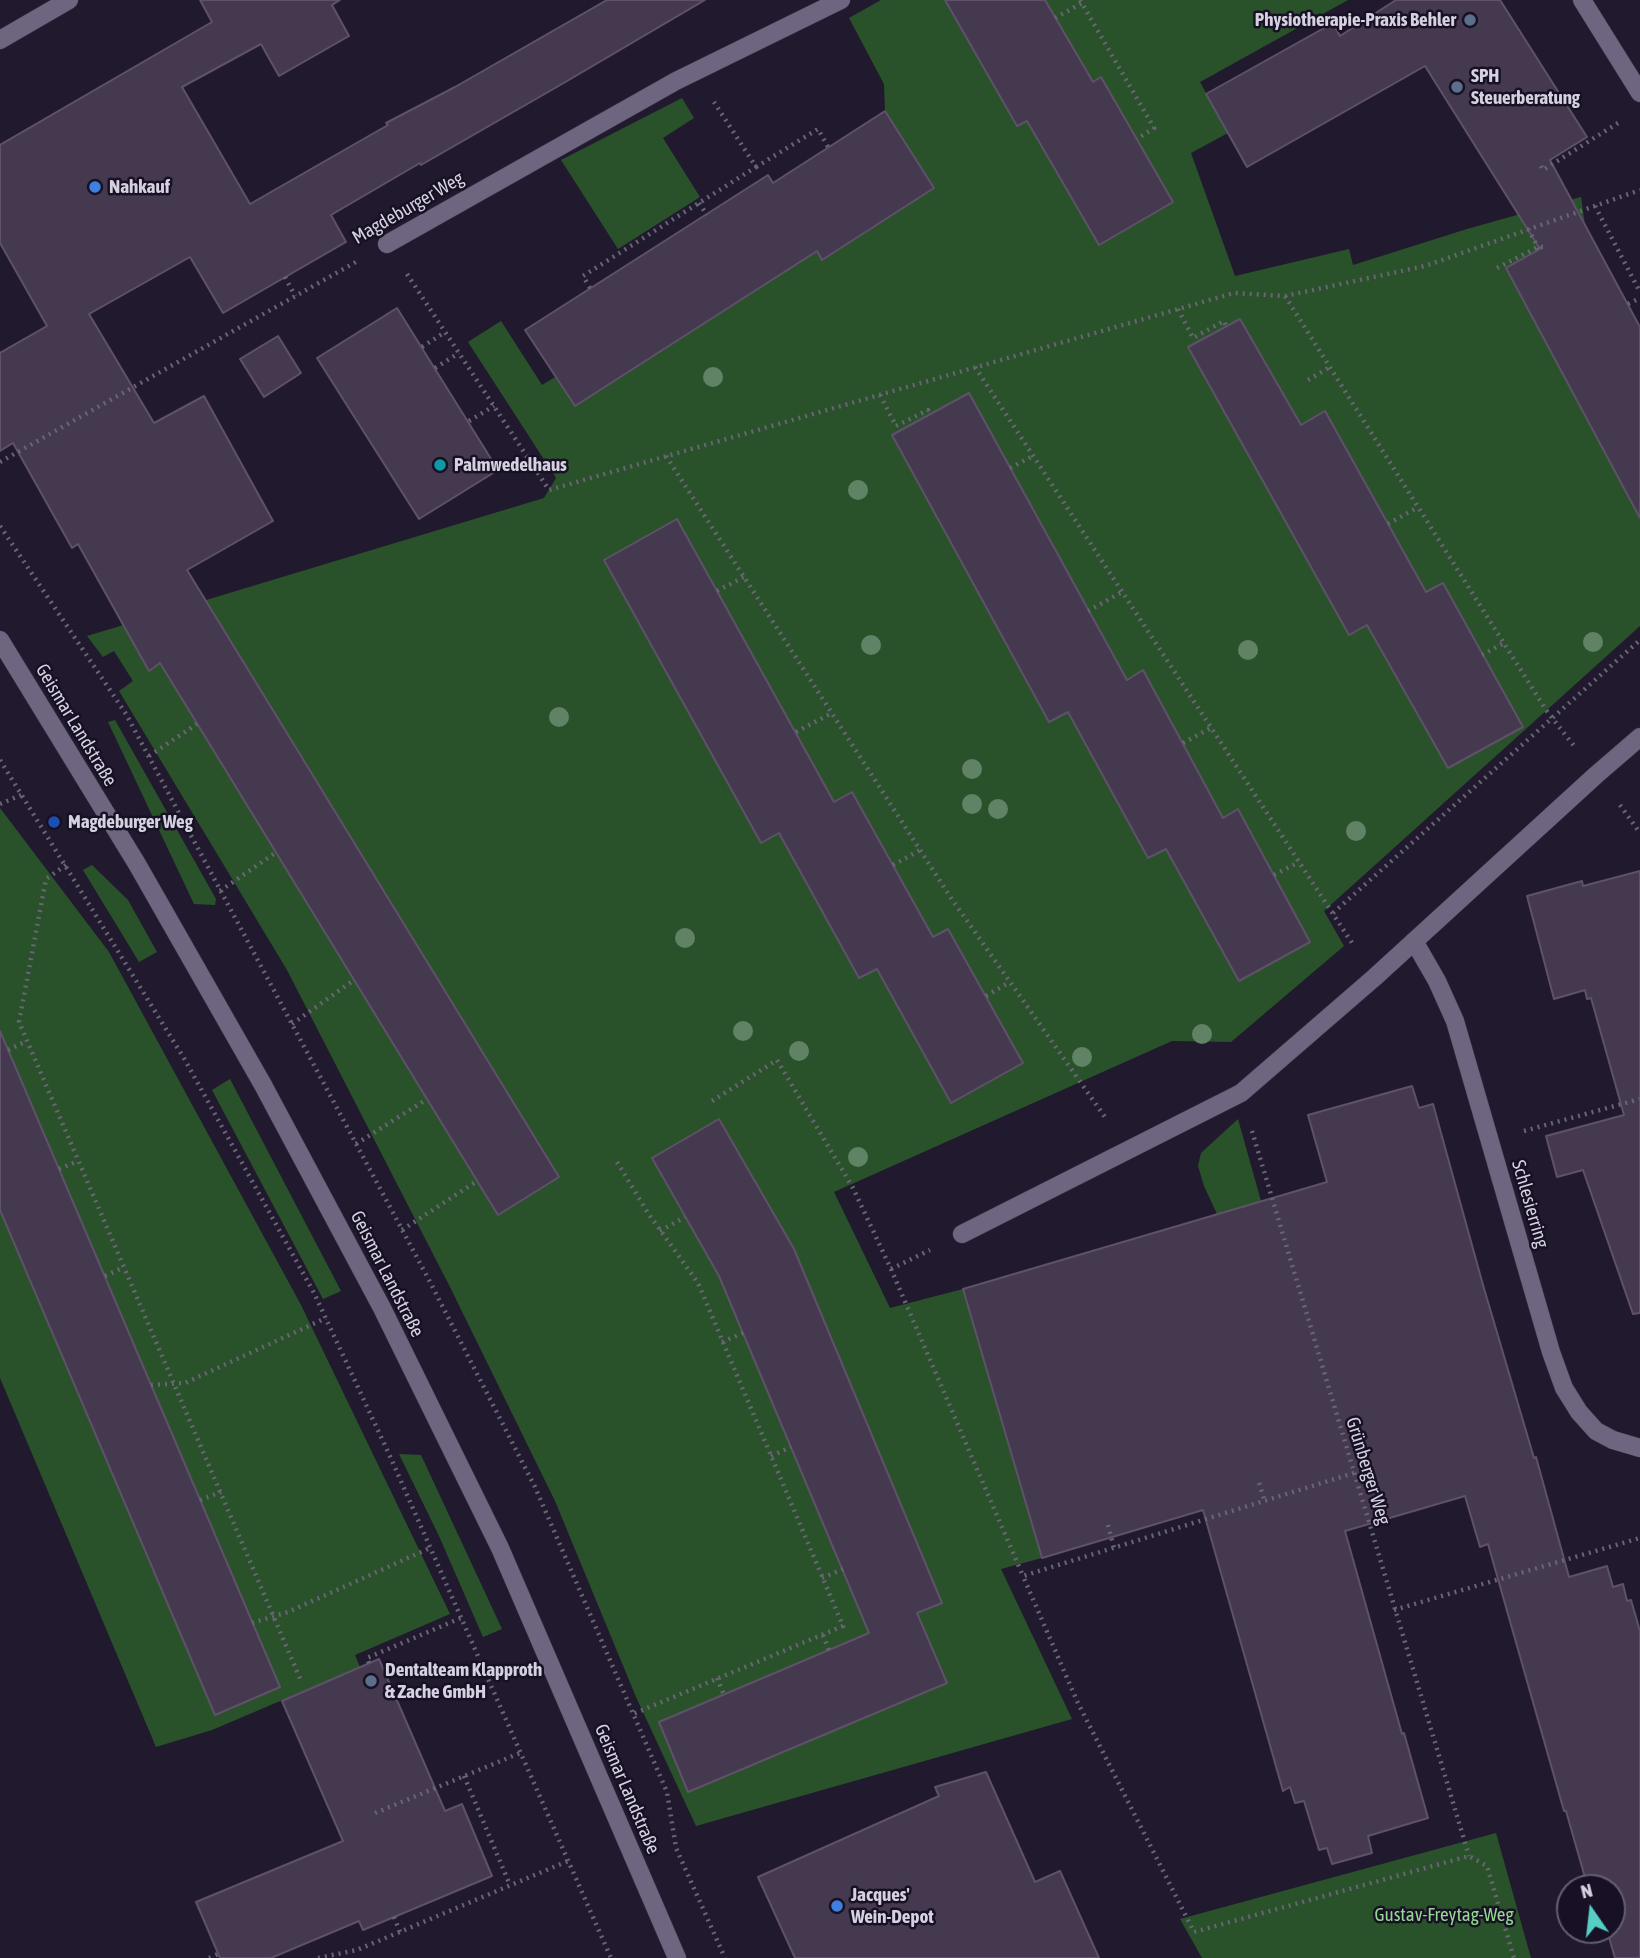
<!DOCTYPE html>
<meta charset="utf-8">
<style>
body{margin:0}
#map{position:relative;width:1640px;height:1958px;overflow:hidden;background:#211a2f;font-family:"Asap Condensed",sans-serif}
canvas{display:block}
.north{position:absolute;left:1556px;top:1874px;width:70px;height:70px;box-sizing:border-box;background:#181125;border:2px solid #645e70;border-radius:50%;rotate:346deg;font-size:19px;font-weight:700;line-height:28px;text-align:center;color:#d5d1e0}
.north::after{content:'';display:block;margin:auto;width:24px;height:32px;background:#55cec6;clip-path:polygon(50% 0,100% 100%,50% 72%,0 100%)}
</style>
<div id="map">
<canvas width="1640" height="1958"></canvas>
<div class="north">N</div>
</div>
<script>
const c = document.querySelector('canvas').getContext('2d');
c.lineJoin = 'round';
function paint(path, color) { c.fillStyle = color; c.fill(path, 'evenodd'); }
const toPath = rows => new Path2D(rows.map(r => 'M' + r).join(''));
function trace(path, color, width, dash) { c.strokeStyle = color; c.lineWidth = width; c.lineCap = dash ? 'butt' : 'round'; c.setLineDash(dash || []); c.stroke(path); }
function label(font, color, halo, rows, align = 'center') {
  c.font = font + ' "Asap Condensed",sans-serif'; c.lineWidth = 5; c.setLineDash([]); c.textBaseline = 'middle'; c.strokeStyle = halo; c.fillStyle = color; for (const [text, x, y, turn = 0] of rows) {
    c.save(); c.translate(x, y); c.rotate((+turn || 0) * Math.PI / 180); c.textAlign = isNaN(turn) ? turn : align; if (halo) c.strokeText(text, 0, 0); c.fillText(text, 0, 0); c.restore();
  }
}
const green = toPath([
 [881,0,1348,0,1200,82,1228,133,1191,153,1235,276,1349,249,1353,265,1467,229,1581,197,1585,225,1640,327,1640,626,1324,911,1344,946,1231,1042,1172,1041,834,1192,890,1308,963,1289,1042,1558,1001,1569,1072,1719,696,1826,636,1697,555,1501,450,1287,287,970,119,691,133,681,114,651,103,657,87,636,544,498,556,478,468,342,501,321,542,385,555,377,575,406,817,251,823,260,934,188,885,111,884,84,849,18],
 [682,98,694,118,663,138,700,197,618,249,561,160],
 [115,720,216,899,215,905,194,904,108,722],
 [0,808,109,952,301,1305,450,1614,355,1655,360,1667,212,1730,156,1747,0,1378],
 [92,865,128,900,157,952,139,962,83,870],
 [230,1079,341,1291,323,1299,212,1090],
 [1238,1119,1261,1201,1217,1214,1204,1186,1198,1166,1201,1153],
 [399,1454,421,1455,502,1629,483,1637,439,1536],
 [1496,1833,1531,1958,1202,1958,1180,1919]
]);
const building = toPath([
 [200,0,340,0,332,5,349,36,279,76,261,44,182,87,250,204,388,125,386,123,455,87,607,0,705,0,562,84,421,165,420,163,331,215,346,242,223,313,190,257,89,314,154,423,204,396,273,521,187,570,559,1177,498,1215,160,663,149,671,78,544,72,548,13,443,0,451,0,353,47,326,0,243,0,145,212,22,200,0],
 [945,0,1045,0,1093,82,1101,77,1173,202,1099,245,1027,121,1017,126,945,0],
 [1396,0,1500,0,1587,137,1550,160,1640,327,1640,518,1506,268,1540,249,1425,66,1247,167,1206,94,1333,23,1340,36,1396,0],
 [885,111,934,188,822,260,817,251,575,406,525,330,768,175,773,183,885,111],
 [397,308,498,470,419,519,317,358,397,308],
 [1240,319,1301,425,1325,411,1426,592,1443,583,1523,727,1448,768,1367,625,1349,635,1188,347,1240,319],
 [278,336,301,373,264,397,240,359,278,336],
 [969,393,1127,680,1143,670,1223,818,1238,809,1310,942,1239,981,1166,849,1148,858,1068,712,1049,722,892,435,969,393],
 [677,519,834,802,852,792,933,937,948,929,1023,1063,951,1103,877,969,859,978,779,833,761,843,604,560,677,519],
 [1640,871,1640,1313,1633,1314,1583,1170,1557,1177,1546,1136,1624,1115,1591,998,1587,999,1585,990,1554,999,1527,896,1582,881,1583,886,1640,871],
 [0,1031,280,1687,215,1715,0,1210,0,1031],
 [1412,1086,1419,1108,1433,1104,1483,1285,1534,1458,1536,1457,1569,1577,1607,1566,1613,1587,1623,1584,1627,1601,1631,1600,1640,1631,1640,1958,1615,1958,1607,1930,1612,1930,1612,1888,1588,1888,1566,1811,1564,1811,1488,1544,1480,1547,1465,1496,1345,1531,1402,1734,1404,1733,1428,1818,1368,1836,1372,1853,1332,1864,1327,1848,1319,1850,1304,1801,1295,1803,1290,1787,1283,1791,1203,1510,1042,1558,963,1289,1327,1182,1308,1115,1412,1086],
 [719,1119,794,1249,942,1603,917,1613,947,1683,688,1792,659,1722,869,1633,719,1276,652,1158,719,1119],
 [379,1659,445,1811,462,1804,492,1876,363,1930,359,1921,271,1958,220,1958,196,1902,343,1841,282,1701,379,1659],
 [986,1772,1035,1882,1060,1871,1099,1958,795,1958,758,1877,939,1796,935,1787,986,1772]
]);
const path = toPath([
 [1080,0,1154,128,1137,139],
 [1055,18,1082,3],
 [1541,166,1543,170,1618,123],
 [756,167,818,129,828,147],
 [699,203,707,215],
 [1595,206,1640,292],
 [1528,229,1539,249],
 [1497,268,1538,247,1545,247],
 [407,274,549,490,1234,293,1285,296,1425,266,1640,190],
 [285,277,295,296],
 [590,288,583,276,756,167,714,102],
 [1285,296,1546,710,1574,746],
 [1628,304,1640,298],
 [1178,309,1193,338,1224,321,1226,326],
 [422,347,445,332],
 [975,367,1354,946],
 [435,368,459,353],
 [1308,380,1330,367],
 [880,395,896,426,928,410,930,414],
 [469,421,494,406],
 [666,456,951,898,1107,1120],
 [0,462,356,262],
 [1010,468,1033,456],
 [1388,524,1418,507],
 [0,526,126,714,429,1280,535,1487,667,1792,676,1848,725,1958],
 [717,591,744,577],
 [1088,611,1122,592],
 [1482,655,1504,643],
 [796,732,832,713],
 [1183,743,1211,728],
 [149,756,197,724],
 [0,760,185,1060,314,1293,389,1454,611,1958],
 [0,804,21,795],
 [1620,805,1640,833],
 [66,865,46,879,19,1022,302,1683],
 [893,865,920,850],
 [1274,875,1299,862],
 [220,891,275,853],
 [1333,913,1640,640],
 [986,996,1010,982],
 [292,1024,354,980],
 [8,1050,27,1041],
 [712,1101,777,1060,853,1188,891,1269,1023,1576],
 [1252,1131,1469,1856],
 [1524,1131,1640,1099],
 [356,1144,427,1099],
 [617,1162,648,1213,698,1283,843,1626,633,1714],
 [59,1169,78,1161],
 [402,1230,477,1181],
 [660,1231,685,1217],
 [891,1269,930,1250],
 [105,1276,124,1267],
 [722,1342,743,1333],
 [151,1385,185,1383,326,1318],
 [771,1456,791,1447],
 [1354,1473,1023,1576,1077,1701,1194,1932,1469,1856,1487,1866,1514,1958],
 [1259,1483,1265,1502],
 [200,1500,221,1492],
 [1108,1525,1114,1548],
 [822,1578,843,1569],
 [1394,1610,1640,1538],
 [252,1623,288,1612,430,1548],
 [823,1635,829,1651],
 [369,1663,367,1658,461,1618],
 [717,1678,724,1695],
 [464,1776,510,1885],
 [375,1813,520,1753],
 [394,1917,400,1932],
 [209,1958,218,1954],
 [318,1958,357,1950,568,1861]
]);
const minor = toPath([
 [1582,0,1640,93],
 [0,40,69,0],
 [387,244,676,81,841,0],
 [1414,941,1437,981,1455,1021,1551,1352,1564,1388,1579,1412,1596,1431,1613,1440,1640,1448],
 [962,1234,1241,1093,1375,977,1596,775,1640,737]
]);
const secondary = toPath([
 [0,640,137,864,263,1085,382,1308,500,1548,677,1958]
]);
const trees = [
 [713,377],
 [858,490],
 [1593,642],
 [871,645],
 [1248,650],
 [559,717],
 [972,769],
 [972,804],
 [998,809],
 [1356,831],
 [685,938],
 [743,1031],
 [1202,1034],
 [799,1051],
 [1082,1057],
 [858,1157]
];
const markers = [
 [1470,20,7,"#5c6f8a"],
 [1457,87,7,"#5c6f8a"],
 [95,187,7,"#3f7fe0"],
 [440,465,7,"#0f9aa8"],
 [54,822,7,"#1a4fb4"],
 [371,1681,7,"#5c6f8a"],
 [837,1906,7,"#3f7fe0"]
];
const poiNames = [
 ["Physiotherapie-Praxis Behler",1456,20,"right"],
 ["SPH",1471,76],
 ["Steuerberatung",1471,98],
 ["Nahkauf",109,187],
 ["Palmwedelhaus",454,465],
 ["Magdeburger Weg",68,822],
 ["Dentalteam Klapproth",385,1670],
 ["& Zache GmbH",385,1692],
 ["Jacques'",851,1895],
 ["Wein-Depot",851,1917]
];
const streetNames = [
 ["Magdeburger Weg",408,208,-30],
 ["Geismar Landstraße",76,725,59],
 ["Schlesierring",1530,1204,74],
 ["Geismar Landstraße",387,1274,63],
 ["Grünberger Weg",1368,1471,73],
 ["Geismar Landstraße",627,1789,67]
];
const parkNames = [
 ["Gustav-Freytag-Weg",1444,1915]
];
paint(green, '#2a522a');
paint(building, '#45394f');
trace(building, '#5e5169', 2);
trace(minor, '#3b3647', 19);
trace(secondary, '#3b3647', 19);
trace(path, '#696476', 4.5, [2, 5]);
trace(minor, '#6e6680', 18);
trace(secondary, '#6e6680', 18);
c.fillStyle = '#608365';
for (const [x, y] of trees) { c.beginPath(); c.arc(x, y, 10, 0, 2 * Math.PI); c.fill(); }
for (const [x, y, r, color] of markers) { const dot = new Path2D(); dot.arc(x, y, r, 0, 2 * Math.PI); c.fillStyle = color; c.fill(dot); trace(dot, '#181125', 2.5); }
label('bold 19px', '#d5d1e0', '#181125', poiNames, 'left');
label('19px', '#d5d1e0', '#181125', streetNames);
label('19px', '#94d992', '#181125', parkNames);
</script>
